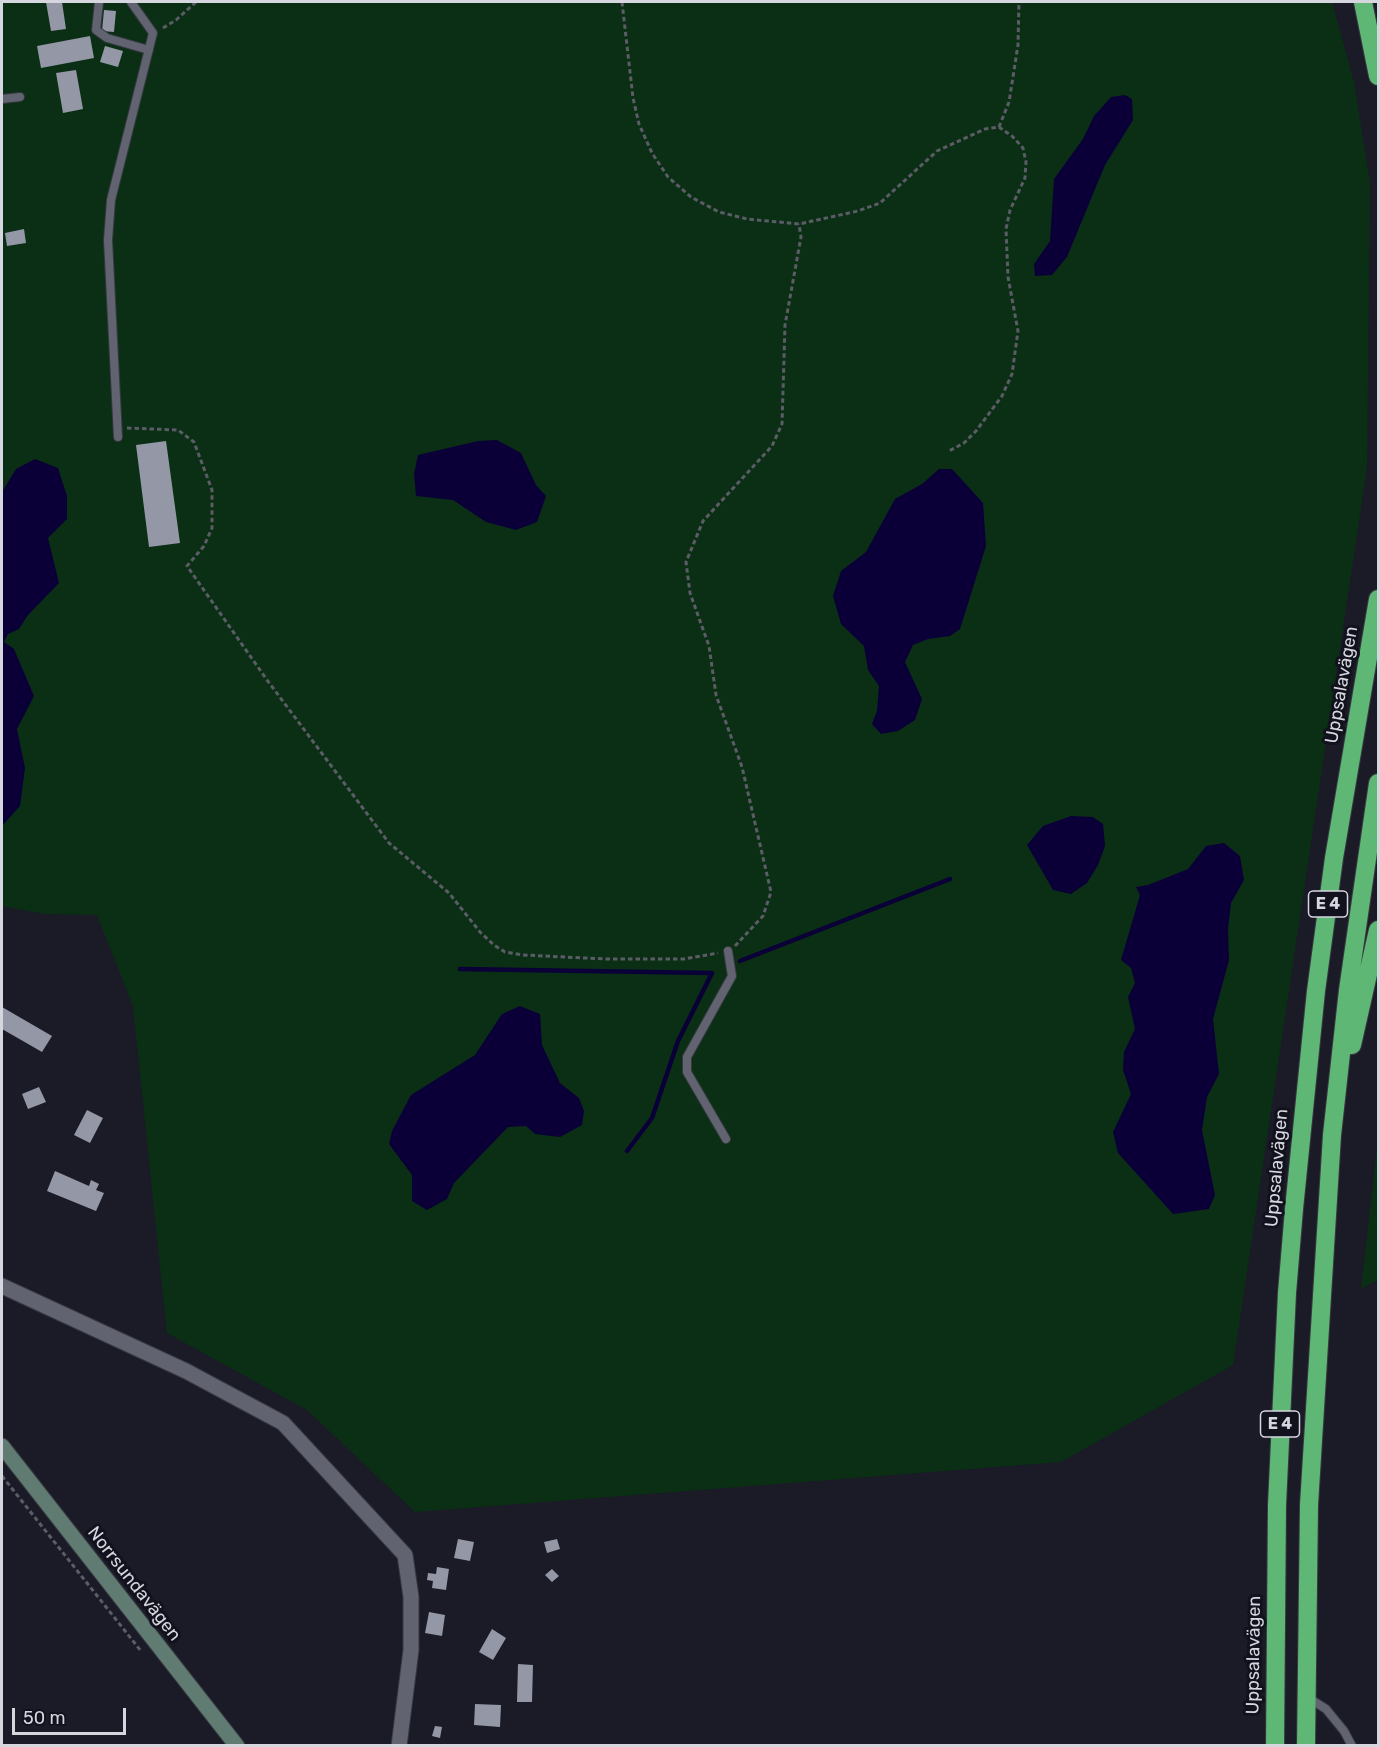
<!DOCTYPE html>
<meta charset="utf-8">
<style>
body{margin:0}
#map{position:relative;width:1380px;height:1747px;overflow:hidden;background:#1a1b26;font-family:Rubik,sans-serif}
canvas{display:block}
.frame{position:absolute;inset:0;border:3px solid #d5d6de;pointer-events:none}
.scale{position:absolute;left:12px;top:1708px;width:114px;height:27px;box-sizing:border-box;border:3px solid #d5d6de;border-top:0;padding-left:8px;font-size:18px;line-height:21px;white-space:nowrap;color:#d5d6de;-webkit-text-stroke:4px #11121d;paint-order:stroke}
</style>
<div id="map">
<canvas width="1380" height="1747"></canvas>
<div class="frame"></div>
<div class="scale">50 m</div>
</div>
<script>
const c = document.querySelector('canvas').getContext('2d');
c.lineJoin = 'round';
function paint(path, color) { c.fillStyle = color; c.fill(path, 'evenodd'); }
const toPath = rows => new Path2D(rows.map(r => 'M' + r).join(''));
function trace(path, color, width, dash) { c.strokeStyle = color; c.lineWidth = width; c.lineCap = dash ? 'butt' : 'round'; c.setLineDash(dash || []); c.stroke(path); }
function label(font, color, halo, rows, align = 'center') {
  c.font = font + ' Rubik,sans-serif'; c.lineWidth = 6; c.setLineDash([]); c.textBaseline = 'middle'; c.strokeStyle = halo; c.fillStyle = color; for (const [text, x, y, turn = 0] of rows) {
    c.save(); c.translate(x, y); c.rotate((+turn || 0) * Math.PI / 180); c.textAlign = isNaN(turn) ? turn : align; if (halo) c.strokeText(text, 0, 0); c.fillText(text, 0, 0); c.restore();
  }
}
const green = toPath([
 [2,2,1332,2,1354,82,1370,184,1367,467,1233,1365,1061,1462,415,1512,307,1410,167,1333,133,1006,97,915,45,914,2,906],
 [1378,1139,1378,1280,1361,1289]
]);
const water = toPath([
 [1125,95,1132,99,1133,120,1105,165,1067,257,1052,275,1035,276,1034,264,1050,241,1054,179,1083,139,1094,116,1111,97],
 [497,440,521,453,536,485,546,496,537,522,516,530,486,522,453,500,416,496,414,474,418,455,478,441],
 [35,459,58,468,67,496,67,519,48,538,59,583,28,615,19,629,8,634,4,642,14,649,34,696,17,729,25,768,20,806,2,826,2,492,16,469],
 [939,469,952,469,983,503,986,546,960,629,950,636,928,639,913,645,905,662,922,699,915,720,898,731,881,734,872,724,877,711,879,686,868,670,864,646,841,624,833,596,841,571,866,552,895,499,922,484],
 [1071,816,1093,817,1103,824,1105,846,1098,865,1087,883,1071,894,1053,890,1027,845,1043,826],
 [1224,843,1240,856,1244,880,1231,903,1228,929,1229,960,1213,1019,1219,1074,1207,1097,1202,1130,1215,1195,1209,1209,1173,1214,1118,1153,1113,1132,1131,1094,1123,1070,1124,1052,1135,1029,1128,997,1135,983,1131,968,1121,960,1140,895,1136,887,1148,885,1188,869,1206,846],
 [520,1006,540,1014,542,1045,560,1083,579,1098,584,1111,582,1125,560,1137,535,1134,526,1126,508,1127,454,1183,447,1199,427,1210,412,1201,412,1175,389,1144,392,1131,411,1095,475,1055,502,1014]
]);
const stream = toPath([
 [740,961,950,879],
 [460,969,712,973,678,1041,652,1118,627,1151]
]);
const building = toPath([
 [46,2,62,2,66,29,51,31],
 [104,10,116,11,114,32,102,31],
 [90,36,94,58,41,68,37,46],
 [105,46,123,51,118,67,100,62],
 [76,70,83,109,63,113,56,73],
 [24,229,26,243,7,246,5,233],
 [166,441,180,543,149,547,136,445],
 [2,1007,52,1036,42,1052,2,1029],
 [39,1087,46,1102,28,1109,22,1094],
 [87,1110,103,1118,90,1143,74,1135],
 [55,1171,89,1186,91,1180,99,1184,96,1190,104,1193,96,1211,47,1191],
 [458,1539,474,1542,470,1561,454,1558],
 [557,1539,560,1549,547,1553,544,1542],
 [437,1567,449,1569,446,1590,432,1588,433,1581,427,1580,428,1573,436,1574],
 [552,1569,559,1576,552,1582,545,1575],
 [429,1612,445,1615,442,1636,425,1633],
 [492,1629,506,1638,493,1660,479,1652],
 [518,1664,533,1665,532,1702,517,1702],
 [475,1704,501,1705,500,1727,474,1725],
 [435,1726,442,1727,440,1738,432,1736]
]);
const path = toPath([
 [622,2,633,98,639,124,652,153,668,177,691,197,719,212,747,219,799,224,858,211,880,203,937,151,985,129,999,127,1012,136,1023,148,1026,162,1025,178,1010,210,1006,229,1008,277,1018,331,1012,374,1002,396,976,431,964,443,949,451],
 [163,28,176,20,196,2],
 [999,127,1009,102,1018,45,1019,2],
 [127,428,178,430,194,442,212,490,212,528,204,546,187,566,267,680,389,843,449,893,480,932,494,945,505,952,523,955,606,959,684,959,718,953],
 [735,946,763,916,771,892,742,767,716,695,709,646,690,593,686,562,703,521,772,446,782,424,785,325,801,237,799,224],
 [2,1476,141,1651]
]);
const lane = toPath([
 [99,2,96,30,107,38,149,50],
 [2,99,20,97],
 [118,437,108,240,111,200,153,33,131,2],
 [726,1139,687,1072,687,1057,732,976,728,951],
 [1307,1697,1326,1709,1344,1731,1352,1746]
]);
const street = toPath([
 [2,1286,186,1371,283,1423,405,1555,411,1597,411,1650,399,1746]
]);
const secondary = toPath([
 [2,1446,237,1746]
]);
const highway = toPath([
 [1363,2,1378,76],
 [1352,1045,1378,930],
 [1275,1746,1277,1505,1287,1293,1294,1209,1316,991,1334,858,1378,599],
 [1306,1746,1309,1505,1332,1135,1348,990,1378,783]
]);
const shields = [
 [1328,904,39],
 [1280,1424,39]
];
const shieldNames = [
 ["E 4",1328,904],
 ["E 4",1280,1424]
];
const streetNames = [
 ["Uppsalavägen",1342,685,-80],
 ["Uppsalavägen",1277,1168,-85],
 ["Norrsundavägen",134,1584,52],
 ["Uppsalavägen",1254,1655,-89]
];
paint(green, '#0a2f15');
paint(water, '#0a0037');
trace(stream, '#0a0037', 4.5);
paint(building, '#9497a5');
trace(lane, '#373841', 10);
trace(street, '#373841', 17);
trace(secondary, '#373841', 17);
trace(highway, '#373841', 20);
trace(path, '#5b5c66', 3, [4.5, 3]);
trace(lane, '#616371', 8);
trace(street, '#616371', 15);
trace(secondary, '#607c72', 15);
trace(highway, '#5eb774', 18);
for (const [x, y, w] of shields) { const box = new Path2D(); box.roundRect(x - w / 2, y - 13, w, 26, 4.5); c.fillStyle = '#11121d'; c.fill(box); trace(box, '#d5d6de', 1.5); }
label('bold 16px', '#d5d6de', null, shieldNames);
label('18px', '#d5d6de', '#11121d', streetNames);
</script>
